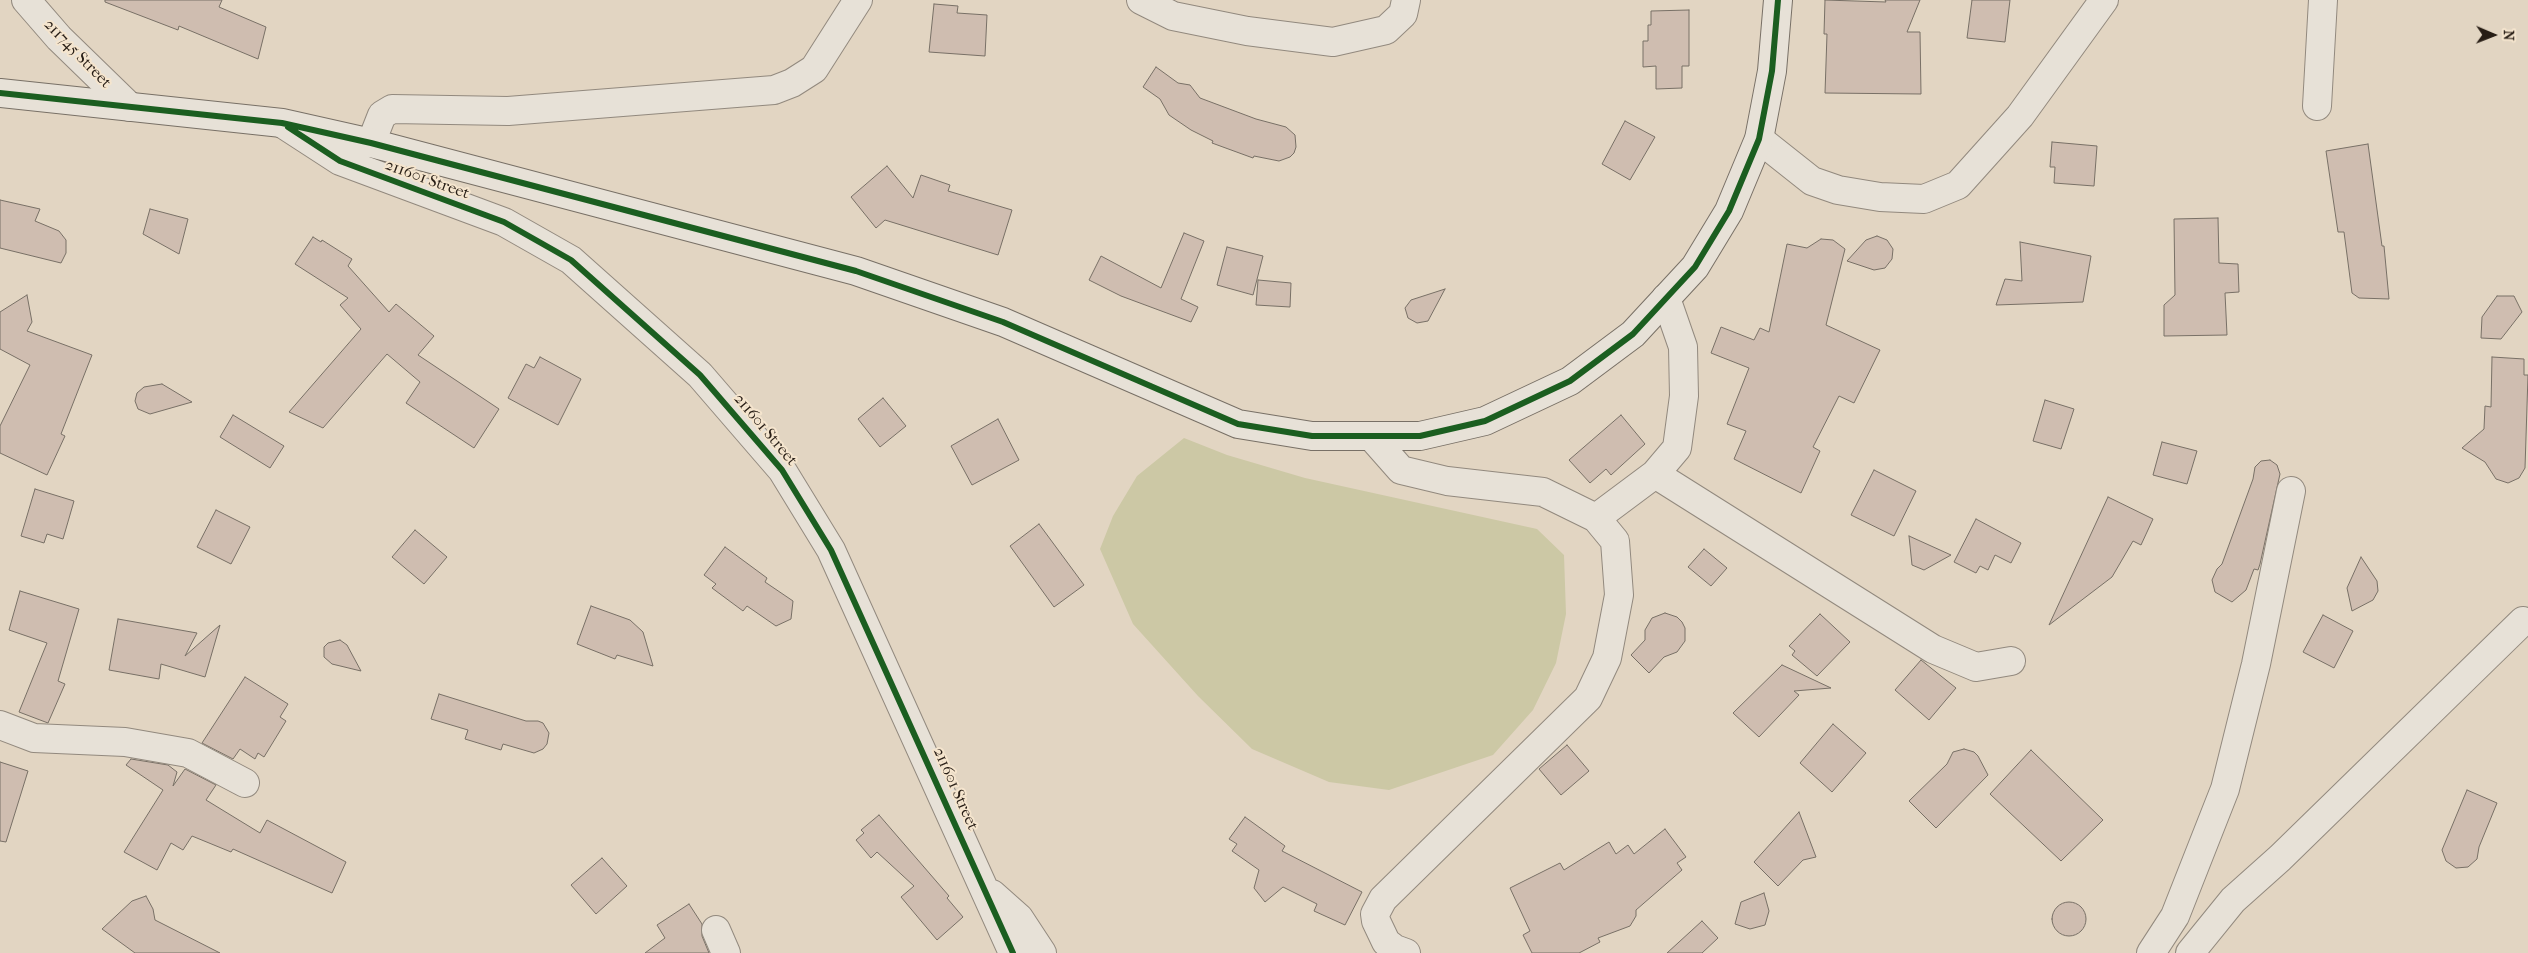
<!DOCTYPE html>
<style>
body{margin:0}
#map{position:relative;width:2528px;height:953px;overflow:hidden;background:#e2d5c2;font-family:"IM FELL French Canon",serif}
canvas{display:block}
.north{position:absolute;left:2468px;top:10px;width:50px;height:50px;-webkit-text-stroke:4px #f5e5ce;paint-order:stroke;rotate:91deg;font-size:14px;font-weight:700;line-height:20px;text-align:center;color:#271d15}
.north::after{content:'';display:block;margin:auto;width:18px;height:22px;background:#271d15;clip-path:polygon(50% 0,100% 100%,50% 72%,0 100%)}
</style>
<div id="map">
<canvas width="2528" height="953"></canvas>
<div class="north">N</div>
</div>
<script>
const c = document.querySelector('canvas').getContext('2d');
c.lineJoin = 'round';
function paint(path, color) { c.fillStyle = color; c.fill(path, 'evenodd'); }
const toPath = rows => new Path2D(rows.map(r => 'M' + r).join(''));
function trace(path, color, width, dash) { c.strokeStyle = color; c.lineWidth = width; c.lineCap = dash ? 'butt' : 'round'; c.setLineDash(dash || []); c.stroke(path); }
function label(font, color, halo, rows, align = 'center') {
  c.font = font + ' "IM FELL French Canon",serif'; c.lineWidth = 4; c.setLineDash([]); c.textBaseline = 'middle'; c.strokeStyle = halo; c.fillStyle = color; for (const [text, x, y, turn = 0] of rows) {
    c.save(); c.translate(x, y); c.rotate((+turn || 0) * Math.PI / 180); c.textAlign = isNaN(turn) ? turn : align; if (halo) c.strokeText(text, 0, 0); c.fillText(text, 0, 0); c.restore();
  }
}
const green = toPath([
 [1184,438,1227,455,1305,478,1537,529,1564,555,1566,614,1556,663,1533,710,1493,755,1389,790,1329,782,1252,749,1198,696,1133,624,1100,549,1113,516,1137,476]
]);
const building = toPath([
 [105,0,222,0,219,7,266,27,258,59,179,26,178,30,105,2,105,0],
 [1825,0,1886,2,1885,0,1920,0,1907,32,1920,32,1921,94,1825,93,1827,34,1824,34,1825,0],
 [1972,0,2010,0,2005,42,1967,38,1972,0],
 [934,4,958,6,957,13,987,15,985,56,929,52,934,4],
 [1689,10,1689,66,1682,66,1682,88,1656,89,1656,66,1643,67,1643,41,1648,41,1648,25,1651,25,1651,11,1689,10],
 [1156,67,1178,83,1190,85,1200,98,1256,119,1286,127,1295,135,1296,147,1294,153,1290,157,1279,161,1254,156,1253,158,1212,143,1213,141,1191,130,1169,115,1160,99,1143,87,1156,67],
 [1625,121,1655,137,1630,180,1602,164,1625,121],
 [2052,142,2097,146,2094,186,2054,183,2055,167,2050,167,2052,142],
 [2368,144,2382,246,2384,246,2389,299,2359,298,2352,293,2344,232,2338,232,2326,151,2368,144],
 [887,166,913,198,921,175,950,185,948,191,1012,210,998,255,885,220,876,228,851,197,887,166],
 [0,200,40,209,35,221,59,231,66,240,66,253,61,263,0,248,0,200],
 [150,209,188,219,179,254,143,234,150,209],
 [2218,218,2219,263,2238,264,2239,292,2225,293,2227,335,2164,336,2164,305,2175,295,2174,219,2218,218],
 [1184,233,1204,241,1181,299,1198,307,1191,322,1121,296,1089,280,1101,256,1161,288,1184,233],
 [1877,236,1887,240,1893,249,1892,259,1885,268,1874,270,1847,261,1866,240,1877,236],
 [313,237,321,242,322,240,352,259,348,266,389,312,396,304,434,336,418,355,499,409,474,448,406,403,420,382,387,354,323,428,289,412,361,329,340,305,348,298,295,264,313,237],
 [1821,239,1833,240,1845,249,1826,325,1880,350,1854,403,1839,396,1813,447,1820,451,1801,493,1734,459,1746,431,1727,424,1749,368,1711,353,1721,327,1754,340,1760,328,1769,332,1787,244,1807,248,1821,239],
 [2020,242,2091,256,2083,302,1996,305,2005,279,2022,281,2020,242],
 [1227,247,1263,256,1253,295,1217,285,1227,247],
 [1258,280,1291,283,1290,307,1256,305,1258,280],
 [1445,289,1428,321,1417,323,1408,318,1405,308,1411,300,1445,289],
 [27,295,32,322,27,331,92,355,61,434,65,436,47,475,0,453,0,426,30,365,0,349,0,312,27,295],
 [2497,296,2514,296,2522,312,2501,339,2481,338,2482,317,2497,296],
 [540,357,581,379,558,425,508,398,526,364,534,368,540,357],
 [2492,357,2524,359,2524,375,2528,375,2525,468,2519,478,2508,483,2496,479,2485,462,2462,448,2484,429,2485,406,2491,407,2492,357],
 [162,384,192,402,150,414,138,409,135,401,137,393,144,387,162,384],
 [883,398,906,426,880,447,858,419,883,398],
 [2045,400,2074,409,2061,449,2033,441,2045,400],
 [233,415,284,446,270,468,220,437,233,415],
 [1621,415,1645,444,1611,475,1606,469,1590,483,1569,460,1621,415],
 [998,419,1019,460,972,485,951,446,998,419],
 [2162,442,2197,451,2187,484,2153,475,2162,442],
 [2270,460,2277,465,2280,474,2260,564,2258,570,2254,569,2246,590,2232,602,2215,592,2212,580,2217,569,2222,564,2253,479,2255,467,2261,461,2270,460],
 [1874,470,1916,491,1894,536,1851,515,1874,470],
 [35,489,74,501,63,539,47,534,44,543,21,536,35,489],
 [2108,497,2153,519,2141,545,2133,541,2112,577,2049,625,2108,497],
 [216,510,250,527,231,564,197,547,216,510],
 [1976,519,2021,543,2011,563,1995,555,1988,570,1980,566,1976,573,1954,562,1976,519],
 [1039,524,1084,585,1054,607,1010,546,1039,524],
 [415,530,447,557,424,584,392,557,415,530],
 [1909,536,1951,555,1924,570,1912,565,1909,536],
 [725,547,767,578,765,582,793,601,791,619,776,626,747,606,743,611,712,588,716,584,704,575,725,547],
 [1704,549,1727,568,1711,586,1688,567,1704,549],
 [2361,557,2377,581,2378,591,2373,600,2352,611,2347,588,2361,557],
 [20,591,79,609,58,681,65,684,48,723,19,712,47,643,9,630,20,591],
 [591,606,630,620,643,632,653,666,617,655,615,659,577,644,591,606],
 [1665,613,1677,617,1682,622,1685,628,1685,641,1677,652,1664,657,1649,673,1631,655,1645,640,1645,630,1652,618,1665,613],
 [1820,614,1850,642,1817,676,1792,655,1795,651,1789,646,1820,614],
 [2323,615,2353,631,2334,668,2303,652,2323,615],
 [118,619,197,633,185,656,220,625,205,677,161,664,159,679,109,670,118,619],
 [340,640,347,645,361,671,332,664,324,657,324,647,328,643,340,640],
 [1921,660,1956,688,1929,720,1895,690,1921,660],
 [1782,665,1831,688,1794,691,1799,695,1759,737,1733,713,1782,665],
 [245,677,288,704,280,717,286,721,264,757,258,753,255,759,240,749,233,759,202,743,245,677],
 [439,694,526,721,538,721,543,723,549,733,547,744,543,749,534,753,503,744,501,750,465,739,468,730,431,719,439,694],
 [1833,724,1866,753,1832,792,1800,763,1833,724],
 [1567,745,1589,771,1561,795,1539,769,1567,745],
 [1964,749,1974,752,1978,756,1988,775,1936,828,1909,801,1947,764,1953,752,1964,749],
 [2031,750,2103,820,2061,861,1990,794,2031,750],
 [131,759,168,765,177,772,173,786,185,769,216,785,206,800,260,833,267,820,346,862,332,893,233,849,231,852,192,836,183,850,171,843,157,870,124,852,163,790,126,765,131,759],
 [0,762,28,771,6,842,0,841,0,762],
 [2467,790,2497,803,2479,847,2477,859,2468,867,2456,868,2446,861,2442,850,2467,790],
 [1799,812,1816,857,1803,860,1778,886,1754,862,1799,812],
 [879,815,949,896,947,898,963,917,937,940,901,897,914,886,877,852,871,858,856,840,864,833,861,830,879,815],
 [1245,817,1285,846,1282,851,1362,892,1345,925,1314,911,1317,904,1283,887,1265,902,1254,888,1259,870,1232,851,1237,844,1229,839,1245,817],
 [1665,829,1686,857,1677,863,1682,870,1636,910,1636,916,1630,926,1598,938,1600,942,1579,953,1532,953,1523,935,1530,931,1510,888,1560,863,1564,870,1609,842,1616,854,1628,845,1634,854,1665,829],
 [602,858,627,886,596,914,571,885,602,858],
 [1764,893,1769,911,1765,925,1750,929,1735,924,1741,902,1764,893],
 [146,896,153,909,155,920,220,953,135,953,102,929,132,901,146,896],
 '2052 919a17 17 0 1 1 34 0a17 17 0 1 1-34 0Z',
 [689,904,702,924,702,936,709,953,645,953,665,938,657,925,689,904],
 [1702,921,1718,938,1702,953,1667,953,1702,921]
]);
const street = toPath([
 [26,0,59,38,130,107],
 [1141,0,1173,16,1247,31,1333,42,1386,30,1403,14,1406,0],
 [2317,106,2323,0],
 [283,124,340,161,504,222,571,260,700,375,782,470,831,550,1013,953],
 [1759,139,1812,181,1838,190,1880,197,1924,199,1958,185,2020,116,2104,0],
 [371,143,382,115,392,109,508,111,774,90,792,83,814,69,858,0],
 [1371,436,1401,470,1447,481,1543,492,1596,518,1615,541,1619,595,1607,658,1588,698,1383,899,1375,914,1376,921,1386,942,1395,949,1406,953],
 [1655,474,1933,649,1976,667,2011,661],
 [1596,518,1655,474,1677,448,1684,396,1683,347,1666,298],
 [0,725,34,738,125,742,188,753,245,783],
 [992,894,1019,918,1042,953],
 [716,930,726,953],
 [2151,953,2175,916,2225,789,2256,664,2291,491],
 [2190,953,2233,900,2280,858,2523,621]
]);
const secondary = toPath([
 [0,93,282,123,371,143,856,271,1003,322,1238,424,1312,436,1420,436,1485,421,1570,381,1633,334,1695,267,1729,211,1759,139,1772,71,1778,0]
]);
const cycleway = toPath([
 [0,93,282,123,371,143,856,271,1003,322,1238,424,1312,436,1420,436,1485,421,1570,381,1633,334,1695,267,1729,211,1759,139,1772,71,1778,0],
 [288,127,340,161,504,222,571,260,700,375,782,470,831,550,1013,953]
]);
const streetNames = [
 ["211745 Street",77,54,46],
 ["211601 Street",427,180,20],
 ["211601 Street",765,430,50],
 ["211601 Street",955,789,66]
];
paint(green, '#ccc8a5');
paint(building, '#cfbdb0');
trace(building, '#787066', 1);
trace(street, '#92897e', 30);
trace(secondary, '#787066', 30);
trace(street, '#e7e1d7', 28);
trace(secondary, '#e7e1d7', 28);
trace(cycleway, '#1b5e20', 6);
label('16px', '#271d15', '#f5e5ce', streetNames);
</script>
